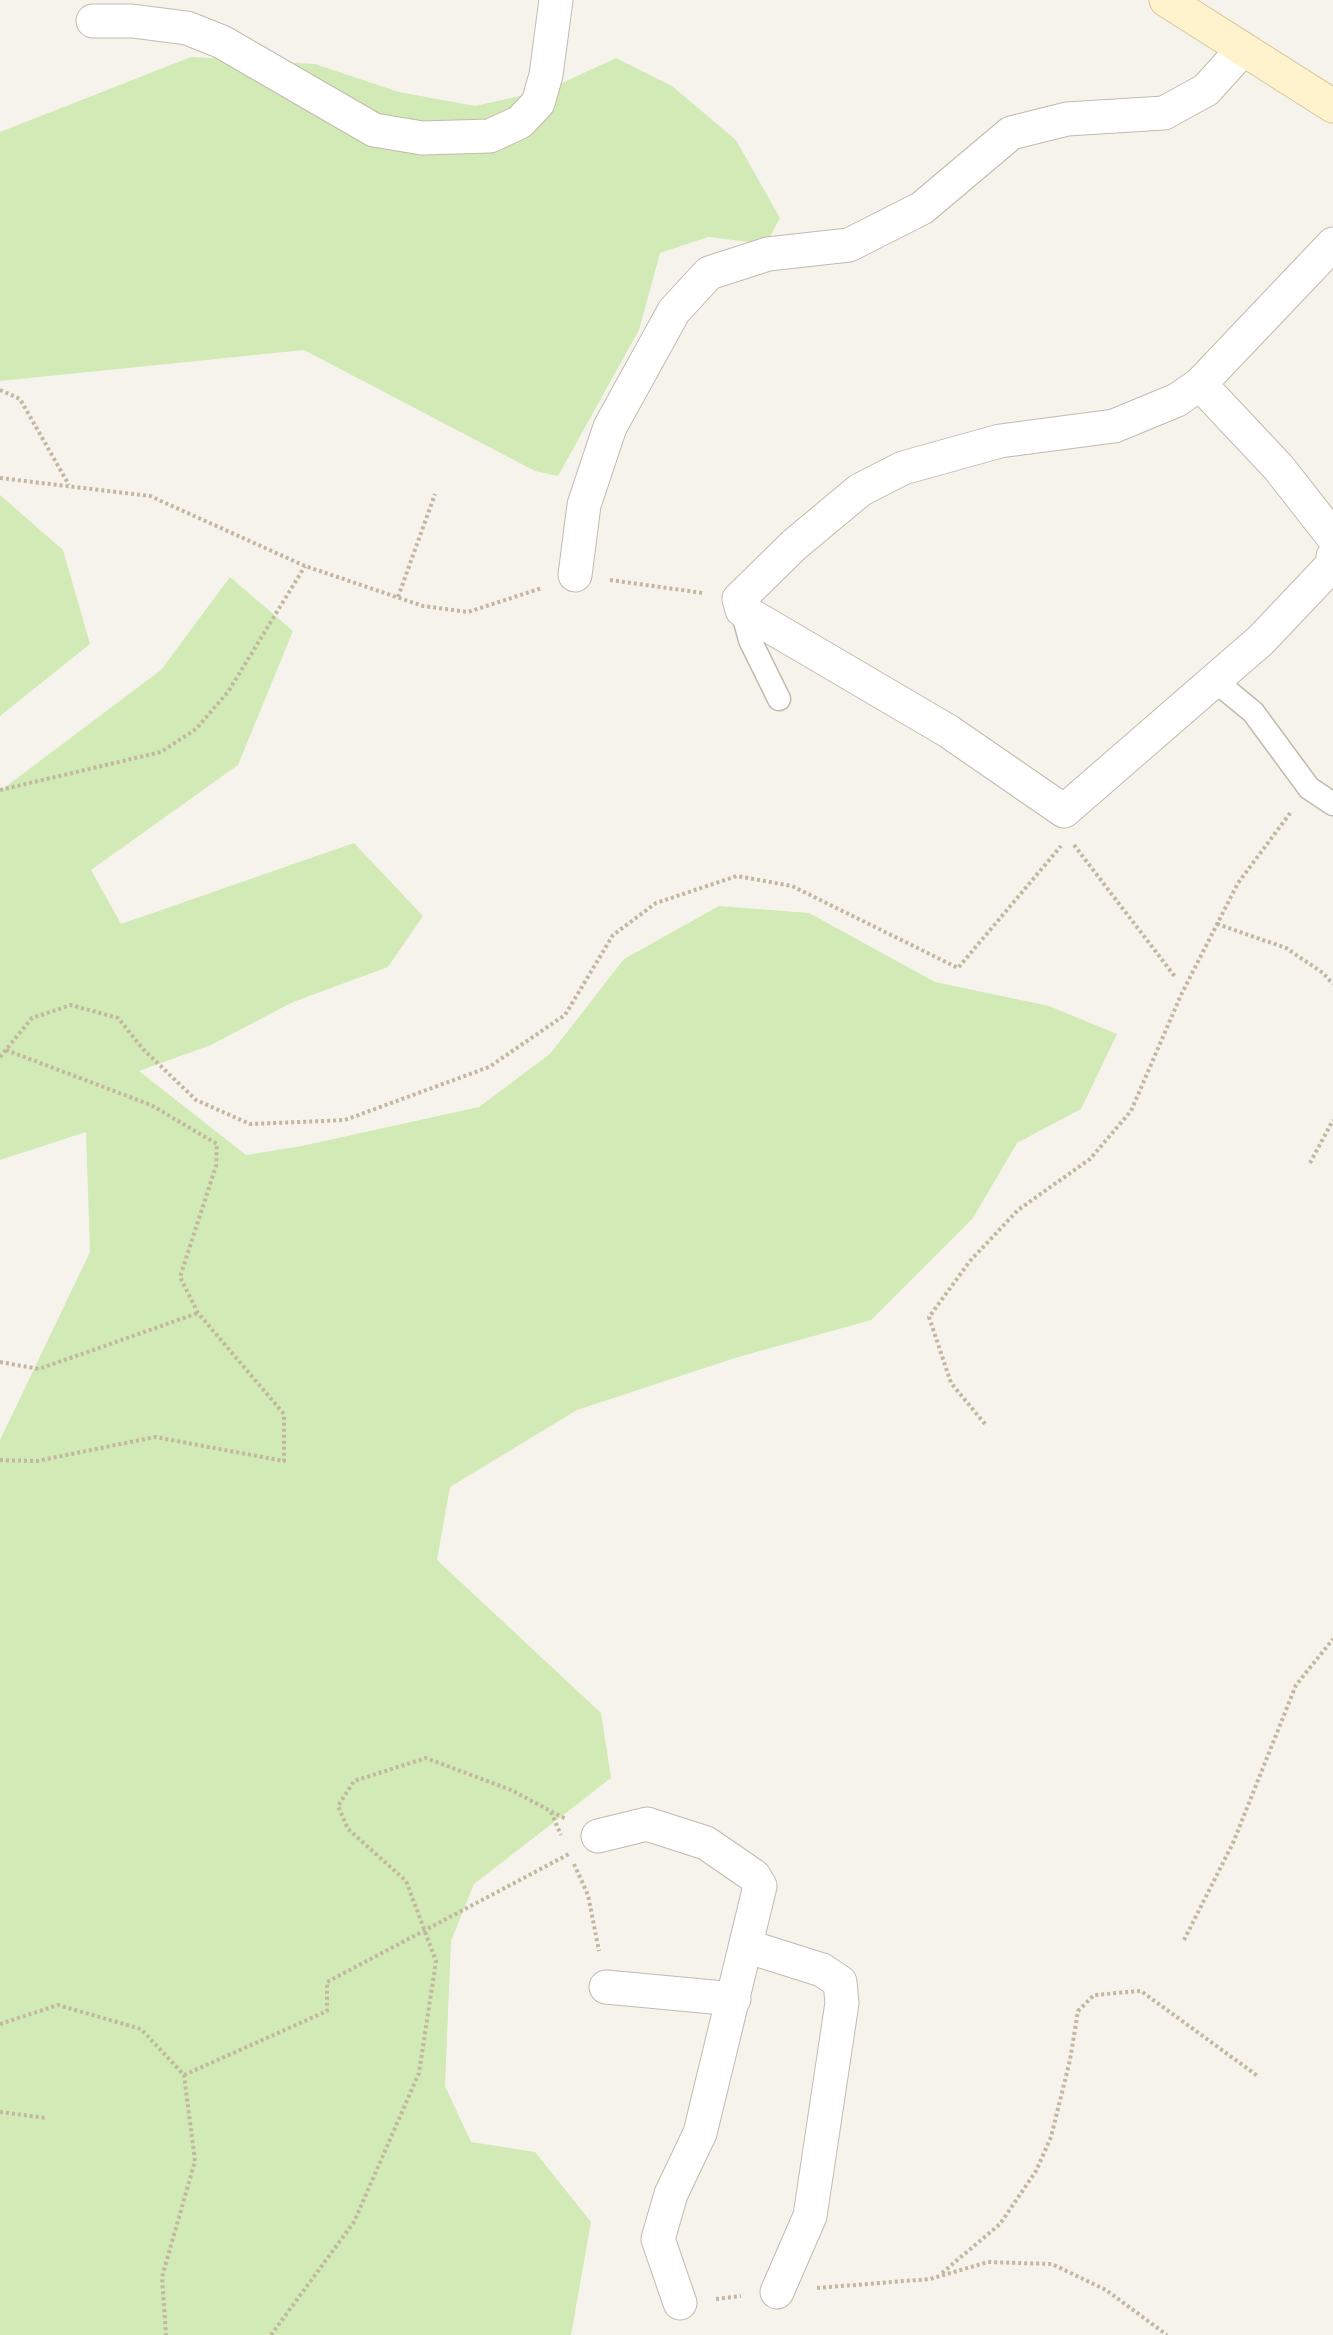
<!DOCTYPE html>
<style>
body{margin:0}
canvas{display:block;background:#f6f3ec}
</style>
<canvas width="1333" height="2335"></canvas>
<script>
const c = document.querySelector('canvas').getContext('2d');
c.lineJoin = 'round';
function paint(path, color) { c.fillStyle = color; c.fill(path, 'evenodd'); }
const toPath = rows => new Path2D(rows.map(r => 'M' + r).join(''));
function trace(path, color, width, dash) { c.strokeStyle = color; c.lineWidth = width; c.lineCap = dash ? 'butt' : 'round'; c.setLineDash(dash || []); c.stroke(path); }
const green = toPath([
 [191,57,315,64,399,92,475,106,547,90,616,58,672,86,736,140,780,218,766,244,708,237,660,253,639,330,558,476,535,471,304,350,0,381,0,132],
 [0,495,63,550,90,644,0,716],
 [230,577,293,631,238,765,91,870,121,924,354,843,423,916,388,967,293,1002,211,1045,139,1071,246,1155,302,1146,479,1107,550,1054,624,959,719,906,809,913,935,982,1049,1006,1117,1034,1081,1109,1017,1143,973,1218,871,1320,735,1358,577,1410,450,1487,437,1560,601,1713,611,1778,474,1884,451,1941,445,2086,471,2142,535,2152,591,2222,571,2335,0,2335,0,1440,90,1252,86,1132,0,1160,0,791,161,670]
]);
const path = toPath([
 [0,390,20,399,69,485],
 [0,478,150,496,305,566,423,606,468,612,542,588],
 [610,580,703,593],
 [398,597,435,494],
 [0,790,161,752,196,729,228,692,305,566],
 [1074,845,1176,978],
 [1217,924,1286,948,1323,973,1333,984],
 [0,1057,32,1018,71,1005,118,1018,143,1049,196,1100,250,1124,345,1120,489,1067,565,1015,613,935,656,903,737,876,792,886,958,968,1061,846],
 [1310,1163,1333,1120],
 [0,1362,39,1369,198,1313],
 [985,1424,951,1383,929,1317,970,1261,1018,1210,1090,1159,1131,1111,1181,995,1238,883,1291,812],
 [0,1460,37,1461,155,1437,284,1461,284,1414,198,1313,180,1277,216,1166,217,1144,151,1105,6,1050],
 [551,1812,561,1835],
 [574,1864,588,1895,599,1951],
 [1184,1940,1233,1843,1296,1685,1333,1639],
 [0,2024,58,2005,141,2029,184,2075,195,2161,162,2277,166,2335],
 [184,2075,327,2011,327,1982,569,1854],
 [0,2112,46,2118],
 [942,2273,1000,2224,1036,2171,1051,2137,1070,2060,1078,2011,1094,1995,1141,1991,1259,2077],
 [817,2288,930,2279,988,2262,1052,2264,1106,2290,1167,2335],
 [716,2299,741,2296],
 [271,2335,354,2222,419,2073,436,1961,406,1881,348,1829,338,1806,354,1781,426,1758,511,1790,566,1819]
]);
const lane = toPath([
 [742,610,750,640,779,699],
 [1214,680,1253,712,1309,788,1333,804]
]);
const street = toPath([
 [93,21,132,21,187,28,222,42,374,130,422,138,490,136,520,122,538,103,546,75,556,0],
 [1333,244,1200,384,1177,400,1114,426,1000,441,903,468,860,490,794,545,739,599,742,610,948,731,1064,811,1261,640,1332,565,1333,557],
 [1200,384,1279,468,1333,537],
 [575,575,584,505,610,427,674,311,709,273,768,254,849,245,922,208,1011,133,1067,119,1164,113,1206,90,1243,49],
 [598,1836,647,1824,706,1843,754,1876,760,1886,700,2133,671,2194,658,2239,680,2303],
 [746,1946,822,1970,840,1982,842,2003,810,2216,777,2292],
 [606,1987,734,1999]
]);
const secondary = toPath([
 [1166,0,1333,106]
]);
paint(green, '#d2eab5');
trace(lane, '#c2bbae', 25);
trace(street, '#c2bbae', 35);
trace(secondary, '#d6c79b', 35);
trace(path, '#c4b79f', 4, [3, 3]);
trace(lane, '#fff', 22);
trace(street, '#fff', 33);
trace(secondary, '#fff3cd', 33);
</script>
